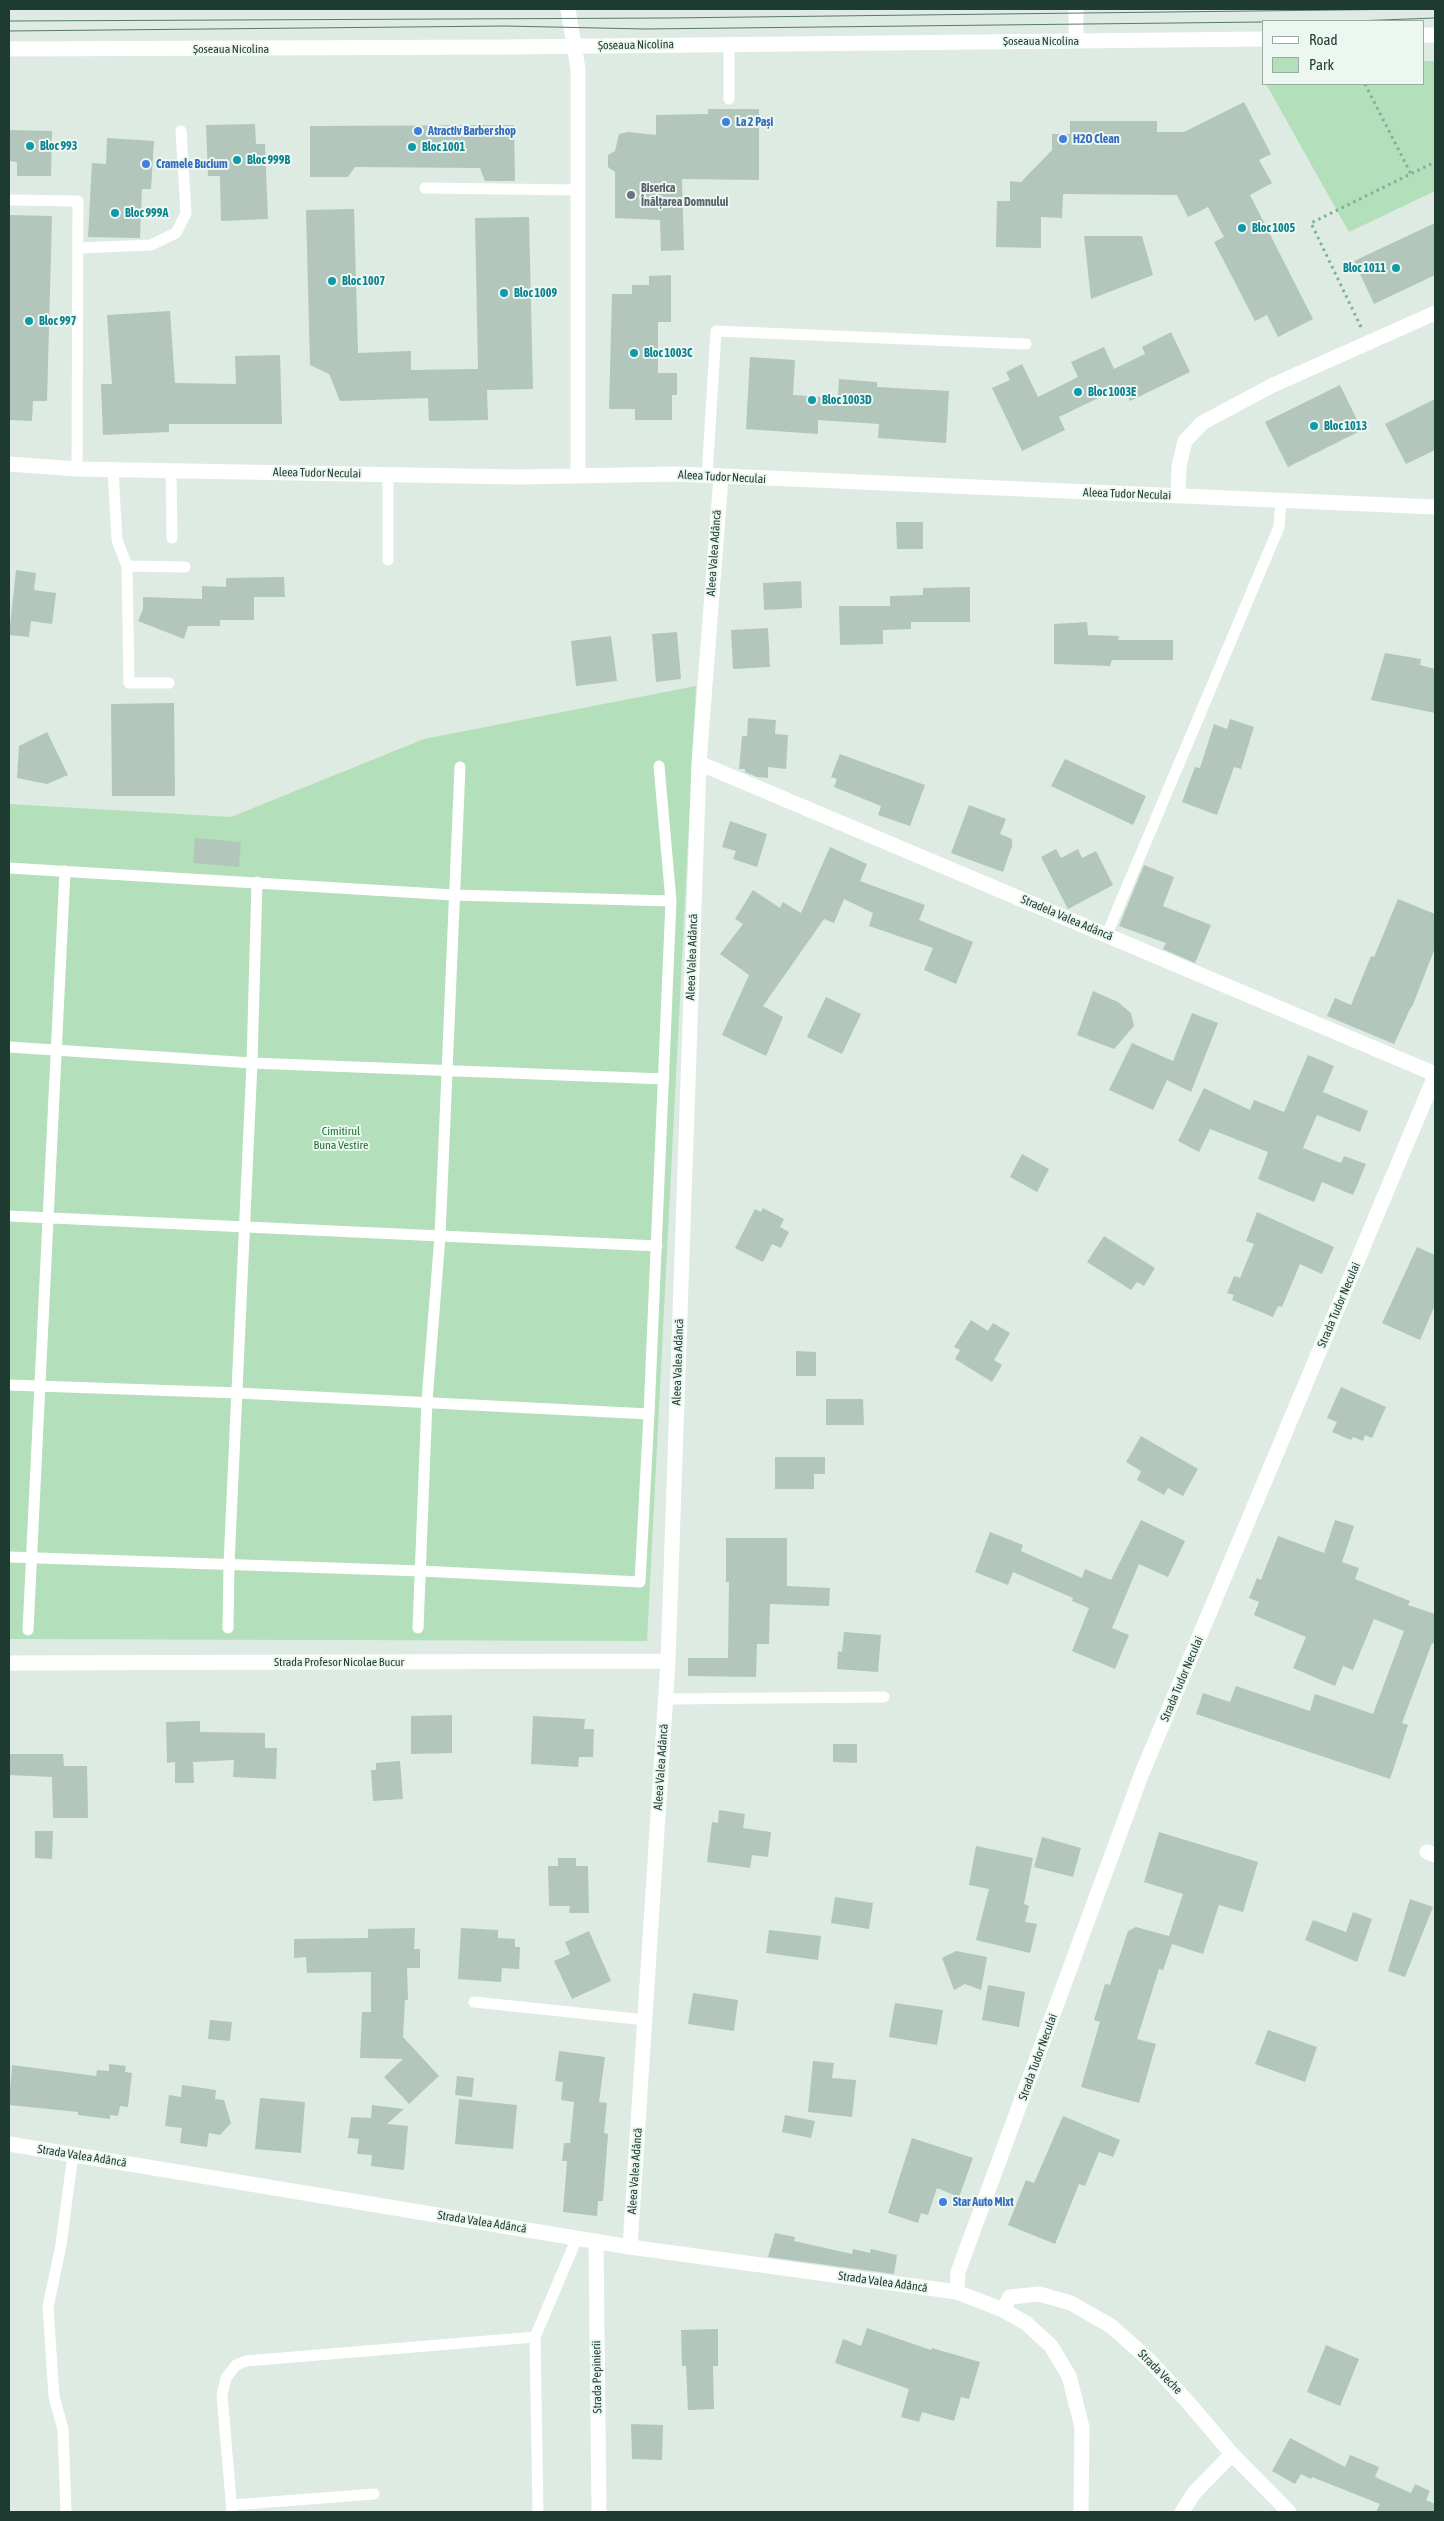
<!DOCTYPE html>
<meta charset="utf-8">
<style>
body{margin:0}
#map{position:relative;width:1444px;height:2521px;overflow:hidden;background:#ddebe3;font-family:"Asap Condensed",sans-serif}
canvas{display:block}
.frame{position:absolute;inset:0;border:10px solid #1d3b30;pointer-events:none}
.legend{position:absolute;left:1262px;top:20px;width:162px;height:65px;box-sizing:border-box;background:#edf7f1;border:1px solid #9aaca4;margin:0;padding:6px 9px;list-style:none;font-size:15px;color:#1d3b30}
.legend li{display:flex;align-items:center;gap:10px;height:25px}
.legend b{width:25px;border:1px solid #9aaca4}
</style>
<div id="map">
<canvas width="1444" height="2521"></canvas>
<div class="frame"></div>
<ul class="legend">
<li><b style="height:6px;background:#fff"></b>Road</li>
<li><b style="height:14px;background:#b3dfba"></b>Park</li>
</ul>
</div>
<script>
const c = document.querySelector('canvas').getContext('2d');
c.lineJoin = 'round';
function paint(path, color) { c.fillStyle = color; c.fill(path, 'evenodd'); }
const toPath = rows => new Path2D(rows.map(r => 'M' + r).join(''));
function trace(path, color, width, dash) { c.strokeStyle = color; c.lineWidth = width; c.lineCap = dash ? 'butt' : 'round'; c.setLineDash(dash || []); c.stroke(path); }
function label(font, color, halo, rows, align = 'center') {
  c.font = font + ' "Asap Condensed",sans-serif'; c.lineWidth = 4; c.setLineDash([]); c.textBaseline = 'middle'; c.strokeStyle = halo; c.fillStyle = color; for (const [text, x, y, turn = 0] of rows) {
    c.save(); c.translate(x, y); c.rotate((+turn || 0) * Math.PI / 180); c.textAlign = isNaN(turn) ? turn : align; if (halo) c.strokeText(text, 0, 0); c.fillText(text, 0, 0); c.restore();
  }
}
const green = toPath([
 [1423,61,1435,61,1435,191,1349,232,1266,84,1423,84],
 [696,686,647,1641,9,1639,9,804,231,817,424,739]
]);
const building = toPath([
 [1244,102,1271,154,1259,160,1272,183,1250,195,1313,319,1278,337,1267,315,1255,321,1214,242,1224,237,1208,207,1188,217,1177,195,1063,194,1062,218,1041,217,1041,248,996,247,997,201,1010,201,1010,181,1021,182,1052,150,1052,134,1070,134,1070,121,1157,121,1157,132,1184,132],
 [708,109,759,109,759,180,682,179,684,250,661,251,660,220,615,218,615,172,608,167,608,155,615,151,619,134,628,132,656,135,656,115,708,114],
 [255,124,256,144,265,144,268,219,221,221,220,176,208,176,206,125],
 [514,125,515,181,485,181,480,168,355,167,348,177,310,177,310,126],
 [9,130,52,131,51,176,17,176,17,162,9,161],
 [107,138,154,141,151,189,142,189,140,238,88,237,92,163,106,164],
 [354,209,358,353,411,351,411,370,478,369,475,218,529,217,533,389,487,390,488,420,429,421,428,398,340,401,329,374,310,365,306,210],
 [10,215,52,216,47,401,33,401,32,421,9,420],
 [1435,223,1435,275,1374,304,1354,261],
 [1084,236,1142,236,1153,275,1091,299],
 [671,275,671,322,658,322,658,373,677,373,677,395,672,395,672,420,635,420,635,409,609,409,612,294,632,294,632,285,649,285,649,276],
 [170,311,175,383,236,384,235,356,280,355,282,424,169,424,169,432,103,435,101,384,112,384,107,315],
 [1171,332,1190,372,1130,401,1123,386,1059,417,1065,430,1022,451,992,388,1010,380,1006,372,1022,364,1038,397,1078,377,1071,362,1104,347,1114,369,1145,354,1142,347],
 [750,357,795,360,793,395,838,398,839,379,877,382,877,387,949,391,946,443,878,438,879,424,818,420,818,434,746,429],
 [1340,385,1362,430,1288,467,1265,422],
 [1435,399,1435,450,1406,464,1385,424],
 [896,522,923,522,923,549,897,549],
 [16,570,36,573,34,590,56,593,52,624,31,621,29,637,9,635],
 [284,577,285,597,254,597,254,620,220,620,220,626,188,626,184,639,138,621,143,609,143,597,202,599,202,586,226,587,226,578],
 [801,581,802,608,764,610,763,583],
 [970,587,970,622,911,622,911,629,883,630,883,644,840,645,839,606,890,606,890,596,923,595,923,588],
 [1087,622,1088,635,1119,636,1118,640,1173,640,1173,660,1112,660,1110,666,1054,664,1054,624],
 [768,628,770,667,733,669,731,630],
 [677,632,681,679,656,682,652,634],
 [611,636,617,681,576,686,571,641],
 [1385,653,1421,659,1420,665,1435,669,1435,713,1371,700],
 [174,703,175,796,112,796,111,704],
 [748,718,776,720,775,734,788,735,786,769,768,767,768,778,757,777,745,772,745,769,739,769,742,736,747,736],
 [1230,719,1254,727,1241,769,1234,767,1217,815,1182,802,1195,767,1200,768,1214,724,1227,729],
 [47,732,68,775,47,784,17,778,19,746],
 [840,754,925,785,910,826,878,815,881,806,834,787,837,779,831,777],
 [1065,759,1146,796,1133,825,1051,786],
 [969,805,1006,819,1000,834,1012,839,1012,846,1003,872,951,853],
 [730,821,767,834,757,867,733,859,736,851,722,847],
 [195,838,241,842,239,867,193,863],
 [830,847,867,864,860,881,925,905,919,920,973,942,956,984,924,970,933,948,869,926,873,913,844,899,834,923,824,919,763,1006,783,1017,766,1056,722,1035,749,975,720,954,743,924,735,919,753,890,780,908,783,902,801,913],
 [1056,849,1061,858,1078,849,1082,858,1096,851,1113,885,1068,909,1041,857],
 [1144,865,1174,877,1163,906,1211,925,1195,963,1163,949,1166,943,1119,926],
 [1398,899,1435,914,1435,948,1412,1007,1411,1007,1394,1044,1327,1016,1335,998,1351,1005,1371,956,1374,957],
 [1093,991,1118,1002,1131,1013,1134,1026,1114,1049,1077,1035],
 [826,997,861,1014,842,1054,807,1037],
 [1192,1013,1218,1023,1191,1092,1167,1080,1153,1110,1109,1090,1132,1043,1173,1061],
 [1308,1055,1334,1066,1323,1092,1368,1111,1360,1132,1317,1115,1303,1148,1341,1163,1344,1156,1366,1164,1353,1195,1322,1182,1314,1202,1258,1179,1268,1152,1210,1129,1199,1152,1178,1141,1204,1088,1250,1110,1254,1100,1284,1112],
 [1022,1154,1049,1169,1037,1192,1010,1177],
 [763,1208,784,1219,780,1227,789,1232,781,1248,772,1244,763,1262,735,1248,755,1209,761,1212],
 [1257,1212,1334,1247,1322,1274,1300,1264,1282,1307,1278,1306,1273,1317,1232,1300,1234,1295,1227,1293,1234,1276,1240,1278,1254,1244,1246,1241],
 [1104,1236,1155,1268,1144,1286,1137,1282,1131,1290,1087,1262],
 [1417,1247,1435,1255,1435,1305,1420,1340,1382,1323],
 [971,1320,988,1331,993,1323,1010,1333,994,1360,1002,1365,992,1382,955,1359,960,1350,954,1347],
 [796,1351,816,1352,816,1376,796,1376],
 [1341,1387,1386,1407,1372,1438,1365,1435,1363,1441,1353,1437,1351,1440,1332,1432,1337,1422,1327,1418],
 [826,1399,863,1399,864,1425,826,1425],
 [1141,1436,1198,1469,1183,1496,1168,1488,1164,1495,1137,1480,1141,1471,1126,1462],
 [775,1457,825,1457,825,1474,814,1474,814,1489,775,1489],
 [1141,1520,1185,1541,1168,1577,1139,1564,1112,1628,1129,1635,1115,1669,1072,1651,1089,1608,1072,1601,1073,1598,1013,1572,1008,1585,975,1572,990,1532,1023,1545,1021,1551,1082,1578,1085,1569,1111,1580],
 [1335,1520,1354,1526,1342,1562,1359,1568,1355,1579,1410,1601,1408,1605,1435,1614,1435,1644,1432,1643,1402,1723,1408,1725,1390,1779,1196,1714,1203,1693,1230,1702,1236,1686,1310,1711,1315,1694,1373,1714,1404,1631,1374,1619,1353,1670,1343,1666,1335,1686,1293,1668,1306,1637,1254,1615,1259,1602,1249,1598,1257,1578,1261,1580,1278,1536,1324,1553],
 [726,1538,787,1538,787,1586,830,1588,829,1606,770,1604,769,1644,757,1644,756,1677,688,1676,688,1658,728,1658,729,1582,726,1582],
 [844,1632,881,1635,878,1672,837,1669,838,1651,842,1652],
 [452,1715,452,1753,411,1754,411,1716],
 [533,1716,585,1719,584,1729,594,1729,593,1757,579,1757,578,1767,531,1764],
 [200,1721,200,1732,265,1733,265,1748,277,1748,276,1779,233,1777,234,1760,193,1762,194,1783,175,1783,175,1762,167,1763,166,1722],
 [833,1744,857,1744,857,1763,833,1762],
 [9,1754,63,1754,64,1766,87,1766,88,1818,53,1818,52,1777,9,1775],
 [400,1761,403,1799,373,1801,371,1770,376,1770,376,1763],
 [719,1810,745,1814,743,1828,771,1832,768,1857,752,1855,750,1868,707,1862,712,1822,718,1823],
 [35,1831,53,1831,52,1859,35,1858],
 [1159,1832,1258,1862,1243,1912,1219,1905,1203,1954,1172,1944,1163,1970,1159,1969,1137,2039,1156,2044,1139,2103,1081,2087,1100,2022,1094,2020,1105,1984,1110,1985,1128,1931,1136,1927,1169,1936,1183,1894,1144,1882],
 [1042,1837,1081,1848,1073,1877,1034,1867],
 [976,1846,1033,1858,1024,1904,1029,1906,1025,1922,1037,1924,1030,1953,976,1940,989,1889,969,1885],
 [558,1858,576,1858,576,1866,588,1866,589,1913,569,1913,570,1906,549,1906,548,1866,558,1866],
 [835,1897,873,1903,869,1929,831,1923],
 [1410,1899,1433,1907,1405,1977,1388,1971],
 [1353,1912,1372,1919,1357,1962,1305,1940,1313,1920,1346,1932],
 [415,1928,414,1949,420,1949,420,1968,407,1968,408,2000,405,2000,403,2037,439,2076,409,2104,384,2077,403,2059,360,2058,362,2012,371,2012,371,1972,307,1973,306,1957,294,1958,294,1939,368,1938,368,1929],
 [461,1928,498,1930,498,1938,515,1939,515,1947,520,1947,519,1969,502,1968,501,1982,458,1979],
 [769,1930,821,1936,818,1960,766,1953],
 [589,1931,611,1981,572,1999,554,1961,570,1954,565,1942],
 [956,1951,987,1957,981,1990,965,1984,954,1990,942,1958],
 [988,1985,1025,1992,1019,2027,982,2020],
 [693,1993,738,2000,734,2031,688,2024],
 [895,2003,943,2010,937,2045,889,2037],
 [210,2020,232,2022,230,2041,208,2039],
 [1268,2030,1317,2047,1305,2082,1255,2064],
 [559,2051,605,2057,599,2102,607,2103,604,2133,608,2134,603,2201,598,2201,597,2216,563,2212,567,2161,562,2161,564,2143,570,2143,574,2102,561,2100,563,2082,555,2081],
 [813,2061,834,2063,832,2078,856,2080,852,2117,808,2112],
 [109,2064,126,2066,125,2072,132,2073,128,2107,120,2106,118,2116,110,2115,110,2119,78,2115,78,2112,9,2105,12,2065,96,2076,97,2070,109,2071],
 [457,2076,474,2078,472,2097,455,2095],
 [182,2085,216,2090,215,2099,224,2100,231,2123,220,2135,209,2133,207,2147,180,2143,182,2128,165,2126,169,2095,181,2097],
 [260,2098,305,2102,301,2153,255,2149],
 [459,2099,517,2105,513,2149,455,2144],
 [372,2105,404,2109,387,2124,408,2126,404,2170,371,2166,372,2155,357,2154,359,2139,348,2138,351,2117,371,2118],
 [785,2115,815,2121,811,2138,782,2132],
 [1063,2116,1120,2140,1113,2157,1099,2152,1085,2186,1079,2184,1055,2244,1008,2225,1026,2180,1034,2183],
 [912,2138,973,2158,959,2197,937,2188,928,2215,921,2213,918,2223,888,2213],
 [775,2233,795,2237,794,2241,852,2254,853,2249,870,2253,871,2249,897,2255,894,2274,768,2257],
 [867,2328,931,2350,932,2348,980,2362,969,2399,961,2397,954,2421,922,2412,919,2422,901,2417,909,2389,835,2363,843,2339,861,2346],
 [718,2329,718,2366,713,2366,714,2409,688,2410,686,2366,682,2366,681,2330],
 [1326,2345,1359,2359,1340,2406,1307,2392],
 [631,2424,663,2425,662,2460,632,2459],
 [1290,2438,1345,2467,1350,2455,1379,2467,1375,2477,1411,2493,1415,2484,1430,2491,1426,2500,1435,2504,1435,2512,1376,2512,1380,2504,1312,2477,1311,2479,1301,2474,1295,2484,1272,2471]
]);
const path = toPath([
 [1365,84,1411,174],
 [1361,327,1311,223,1435,162]
]);
const service = toPath([
 [729,99,729,43],
 [425,188,578,190],
 [9,200,78,201,77,469],
 [78,248,151,245,176,233,186,213,181,131],
 [113,470,117,540,127,566,129,683,169,683],
 [171,471,172,538],
 [388,474,388,560],
 [707,476,716,331,1026,344],
 [127,566,185,567],
 [9,868,454,895,671,901],
 [1107,934,1279,527,1281,501],
 [9,1047,252,1063,664,1079],
 [9,1216,657,1246],
 [9,1385,238,1393,649,1414],
 [9,1557,421,1571,640,1582,649,1414,671,901,659,766],
 [228,1628,229,1564,252,1063,257,882],
 [418,1628,427,1401,440,1236,460,767],
 [28,1630,65,871],
 [666,1699,884,1697],
 [474,2002,646,2020],
 [232,2505,374,2494],
 [66,2512,63,2429,54,2397,48,2307,61,2245,73,2154],
 [232,2512,222,2395,226,2378,236,2365,246,2361,535,2337],
 [538,2512,535,2337,577,2238]
]);
const minor = toPath([
 [568,9,578,69,578,476],
 [1076,9,1076,40],
 [9,464,77,469,518,477,676,474,1435,507],
 [1178,496,1179,466,1185,441,1202,423,1271,386,1435,313],
 [699,763,1435,1074],
 [9,1663,668,1661],
 [1427,1852,1435,1855],
 [9,2144,630,2247,957,2292],
 [596,2241,599,2512],
 [630,2247,668,1661,699,763,721,477],
 [1003,2310,1010,2297,1039,2294,1071,2303,1111,2326,1148,2359,1187,2401,1232,2454,1289,2512],
 [1182,2512,1194,2493,1232,2454]
]);
const tertiary = toPath([
 [1081,2512,1082,2427,1069,2376,1051,2346,1026,2323,1003,2310,957,2292,958,2272,1142,1773,1435,1076]
]);
const secondary = toPath([
 [1423,35,1435,35],
 [9,49,505,47,1263,39]
]);
const tram = toPath([
 [9,21,666,18,1420,9],
 [1355,21,1435,18],
 [9,31,505,26,645,29,1263,22]
]);
const markers = [
 [726,122,5,"#3f7fe0"],
 [418,131,5,"#3f7fe0"],
 [1063,139,5,"#3f7fe0"],
 [30,146,5,"#0f9aa8"],
 [412,147,5,"#0f9aa8"],
 [237,160,5,"#0f9aa8"],
 [146,164,5,"#3f7fe0"],
 [631,195,5,"#6b7280"],
 [115,213,5,"#0f9aa8"],
 [1242,228,5,"#0f9aa8"],
 [1396,268,5,"#0f9aa8"],
 [332,281,5,"#0f9aa8"],
 [504,293,5,"#0f9aa8"],
 [29,321,5,"#0f9aa8"],
 [634,353,5,"#0f9aa8"],
 [1078,392,5,"#0f9aa8"],
 [812,400,5,"#0f9aa8"],
 [1314,426,5,"#0f9aa8"],
 [943,2202,5,"#3f7fe0"]
];
const streetNames = [
 ["Șoseaua Nicolina",1041,41],
 ["Șoseaua Nicolina",636,45,-1],
 ["Șoseaua Nicolina",231,49],
 ["Aleea Tudor Neculai",317,473,1],
 ["Aleea Tudor Neculai",722,477,3],
 ["Aleea Tudor Neculai",1127,494,2],
 ["Aleea Valea Adâncă",714,553,-86],
 ["Stradela Valea Adâncă",1067,918,23],
 ["Aleea Valea Adâncă",692,957,-88],
 ["Strada Tudor Neculai",1339,1305,-67],
 ["Aleea Valea Adâncă",678,1362,-88],
 ["Strada Profesor Nicolae Bucur",339,1662],
 ["Strada Tudor Neculai",1182,1679,-67],
 ["Aleea Valea Adâncă",661,1767,-86],
 ["Strada Tudor Neculai",1038,2057,-70],
 ["Strada Valea Adâncă",82,2156,9],
 ["Aleea Valea Adâncă",635,2171,-86],
 ["Strada Valea Adâncă",482,2222,9],
 ["Strada Valea Adâncă",883,2282,8],
 ["Strada Veche",1160,2372,45],
 ["Strada Pepinierii",597,2377,-91]
];
const shopNames = [
 ["La 2 Pași",736,122],
 ["Atractiv Barber shop",428,131],
 ["H2O Clean",1073,139],
 ["Cramele Bucium",156,164],
 ["Star Auto Mixt",953,2202]
];
const cultureNames = [
 ["Bloc 993",40,146],
 ["Bloc 1001",422,147],
 ["Bloc 999B",247,160],
 ["Bloc 999A",125,213],
 ["Bloc 1005",1252,228],
 ["Bloc 1011",1386,268,"right"],
 ["Bloc 1007",342,281],
 ["Bloc 1009",514,293],
 ["Bloc 997",39,321],
 ["Bloc 1003C",644,353],
 ["Bloc 1003E",1088,392],
 ["Bloc 1003D",822,400],
 ["Bloc 1013",1324,426]
];
const worshipNames = [
 ["Biserica",641,188],
 ["Înălțarea Domnului",641,202]
];
const parkNames = [
 ["Cimitirul",341,1131],
 ["Buna Vestire",341,1145]
];
paint(green, '#b3dfba');
paint(building, '#b2c6bc');
trace(path, '#7ab29a', 3, [2.5, 4]);
trace(service, '#fff', 11);
trace(minor, '#fff', 15);
trace(tertiary, '#fff', 15);
trace(secondary, '#fff', 15);
trace(tram, '#57786b', 1);
for (const [x, y, r, color] of markers) { const dot = new Path2D(); dot.arc(x, y, r, 0, 2 * Math.PI); c.fillStyle = color; c.fill(dot); trace(dot, '#edf7f1', 2); }
label('12px', '#1d3b30', '#edf7f1', streetNames);
label('bold 12px', '#366cbe', '#edf7f1', shopNames, 'left');
label('bold 12px', '#0d838f', '#edf7f1', cultureNames, 'left');
label('bold 12px', '#5b616d', '#edf7f1', worshipNames, 'left');
label('12px', '#24763b', '#edf7f1', parkNames);
</script>
